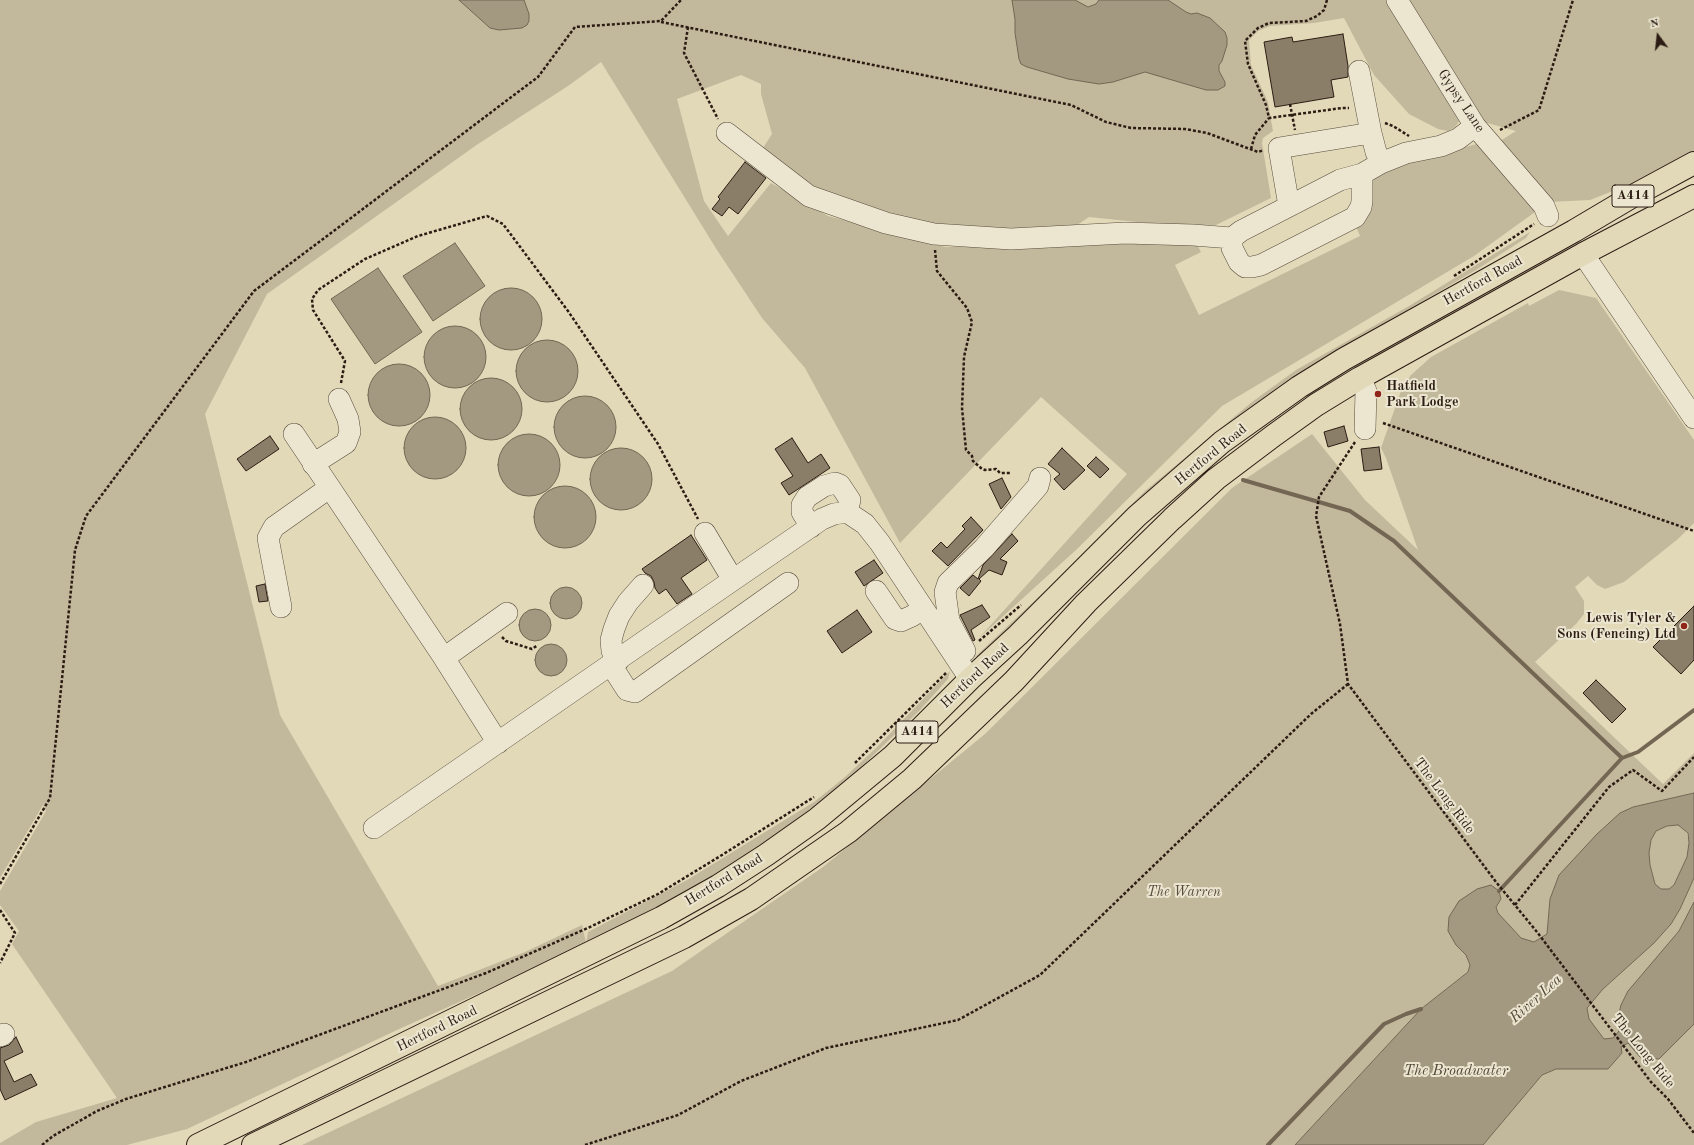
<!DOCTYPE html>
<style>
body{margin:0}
#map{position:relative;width:1694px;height:1145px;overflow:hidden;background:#e1d9b8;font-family:"Old Standard TT",serif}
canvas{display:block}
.north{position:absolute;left:1638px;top:16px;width:40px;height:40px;-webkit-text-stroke:3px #ece6d1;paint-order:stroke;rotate:345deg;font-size:11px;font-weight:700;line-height:16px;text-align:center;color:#2c1c13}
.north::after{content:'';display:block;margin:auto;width:14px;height:18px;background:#2c1c13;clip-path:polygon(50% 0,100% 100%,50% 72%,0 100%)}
</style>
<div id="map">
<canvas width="1694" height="1145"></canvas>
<div class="north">N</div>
</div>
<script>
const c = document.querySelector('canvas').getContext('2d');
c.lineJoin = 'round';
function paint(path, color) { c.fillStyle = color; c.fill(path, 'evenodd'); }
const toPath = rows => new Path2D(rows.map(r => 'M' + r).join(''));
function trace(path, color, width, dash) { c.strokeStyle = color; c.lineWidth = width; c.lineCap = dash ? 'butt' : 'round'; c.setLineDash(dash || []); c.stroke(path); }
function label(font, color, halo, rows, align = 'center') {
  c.font = font + ' "Old Standard TT",serif'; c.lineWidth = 4; c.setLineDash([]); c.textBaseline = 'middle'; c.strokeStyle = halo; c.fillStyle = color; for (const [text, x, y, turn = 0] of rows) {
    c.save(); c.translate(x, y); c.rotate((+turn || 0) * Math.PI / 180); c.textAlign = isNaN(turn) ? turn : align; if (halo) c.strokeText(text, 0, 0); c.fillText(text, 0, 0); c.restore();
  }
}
const green = toPath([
 [0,0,1694,0,1694,153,1651,176,1590,200,1549,202,1497,143,1516,131,1484,122,1460,120,1455,127,1448,131,1438,129,1409,114,1374,75,1344,18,1314,23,1270,26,1258,31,1249,40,1251,65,1268,102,1271,120,1273,131,1263,138,1262,143,1271,198,1216,225,1156,224,1089,217,1068,231,938,228,815,191,761,151,772,134,761,94,761,84,741,75,677,99,704,201,728,236,771,183,828,216,945,247,1195,241,1201,252,1175,265,1199,315,1360,236,1355,224,1368,185,1375,176,1396,164,1477,144,1535,212,1474,256,1222,406,1076,550,979,638,1127,474,1041,397,900,543,805,368,762,318,717,250,601,62,568,86,478,144,267,294,205,414,280,715,438,986,525,952,582,925,586,943,588,932,687,880,814,802,845,777,877,747,950,671,948,679,920,710,852,776,789,826,708,880,586,945,397,1030,187,1129,127,1145,0,1145,0,1143,36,1122,117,1098,12,944,19,931,0,905,0,891,46,811,43,805,0,878],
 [1530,232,1526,238,1476,270,1322,360,985,654,975,657,1048,588,1145,491,1252,402,1296,370,1409,306],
 [1559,290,1596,298,1694,440,1694,523,1678,539,1624,582,1605,589,1597,585,1588,576,1575,587,1584,601,1584,614,1576,624,1535,662,1663,784,1694,753,1694,793,1633,807,1550,899,1547,934,1534,942,1521,938,1498,913,1496,907,1501,899,1499,891,1456,945,1466,955,1470,965,1468,972,1421,1009,1295,1145,302,1145,672,971,823,867,985,734,1232,488,1312,434,1365,500,1418,550,1386,458,1381,448,1401,391,1411,375,1431,357,1528,303,1529,306],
 [1678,825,1687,833,1689,843,1687,857,1674,885,1669,889,1660,889,1655,884,1650,865,1649,853,1651,840,1656,831,1667,826],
 [1694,878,1694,902,1679,931,1667,946,1618,1018,1619,1031,1613,1038,1604,1039,1589,1019,1587,1008,1603,989,1671,924,1680,909],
 [1694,1024,1694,1145,1483,1145,1542,1075,1556,1069,1608,1069,1621,1047,1628,1042,1659,1059]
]);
const water = toPath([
 [459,0,524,0,529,14,529,21,527,25,522,28,499,30,490,28,459,0],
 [1012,0,1075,0,1088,7,1096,4,1099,0,1168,0,1186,12,1191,14,1197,13,1210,18,1225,32,1227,38,1227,45,1222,61,1219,65,1219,71,1225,82,1225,86,1218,90,1206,90,1145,72,1113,82,1099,84,1068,79,1027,67,1021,64,1019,59,1015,33,1015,19,1012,0],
 [455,243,485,286,433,321,403,276,455,243],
 [378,268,422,332,375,364,331,299,378,268],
 '480 319a31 31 0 1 1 62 0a31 31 0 1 1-62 0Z',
 '424 357a31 31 0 1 1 62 0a31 31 0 1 1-62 0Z',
 '516 371a31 31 0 1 1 62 0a31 31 0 1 1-62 0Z',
 '368 395a31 31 0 1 1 62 0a31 31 0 1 1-62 0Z',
 '460 409a31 31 0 1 1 62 0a31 31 0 1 1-62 0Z',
 '554 427a31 31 0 1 1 62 0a31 31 0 1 1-62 0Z',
 '404 448a31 31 0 1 1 62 0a31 31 0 1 1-62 0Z',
 '498 465a31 31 0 1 1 62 0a31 31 0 1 1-62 0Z',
 '590 479a31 31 0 1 1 62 0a31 31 0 1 1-62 0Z',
 '534 517a31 31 0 1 1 62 0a31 31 0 1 1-62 0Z',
 '550 603a16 16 0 1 1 32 0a16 16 0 1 1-32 0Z',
 '519 625a16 16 0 1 1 32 0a16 16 0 1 1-32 0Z',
 '535 660a16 16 0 1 1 32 0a16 16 0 1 1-32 0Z',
 [1694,793,1694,878,1680,909,1671,924,1654,943,1603,989,1587,1008,1589,1019,1604,1039,1613,1038,1619,1031,1618,1018,1621,1005,1628,991,1679,931,1694,902,1694,1024,1659,1059,1640,1057,1628,1043,1621,1047,1622,1053,1608,1069,1556,1069,1542,1075,1483,1145,1295,1145,1421,1009,1468,972,1470,965,1466,955,1456,945,1448,931,1449,917,1459,901,1477,889,1491,885,1499,891,1501,899,1496,907,1498,913,1521,938,1534,942,1547,934,1550,899,1559,875,1597,834,1620,813,1633,807,1694,793],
 [1678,825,1688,833,1689,843,1687,857,1674,885,1669,889,1661,889,1655,884,1650,865,1649,853,1651,840,1656,831,1667,826,1678,825]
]);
const stream = toPath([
 [1243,480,1350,511,1394,541,1622,758],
 [1499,891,1622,758,1638,752,1694,710],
 [1268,1145,1384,1024,1406,1014,1421,1009]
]);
const building = toPath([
 [1343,34,1348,66,1348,77,1331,80,1334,97,1275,107,1264,42,1292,37,1293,42,1343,34],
 [745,162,766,178,738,214,729,207,722,216,712,209,720,199,718,197,745,162],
 [1344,426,1348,441,1328,447,1324,432,1344,426],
 [270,436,279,449,246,471,237,459,270,436],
 [792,438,808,463,821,454,830,468,789,495,781,483,793,476,775,449,792,438],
 [1379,447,1382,469,1364,471,1361,449,1379,447],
 [1062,448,1085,470,1064,490,1054,479,1060,474,1048,464,1062,448],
 [1096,457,1109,469,1100,478,1087,466,1096,457],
 [1002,478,1011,497,1001,509,989,484,1002,478],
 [971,517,983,530,948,566,932,551,941,542,947,548,965,529,962,526,971,517],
 [1012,534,1018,541,1000,559,1007,562,1002,575,989,570,979,579,981,581,969,596,960,588,973,575,978,579,983,565,1012,534],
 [691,535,707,560,681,578,692,594,677,604,666,589,659,594,655,588,654,582,651,576,645,573,642,569,691,535],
 [874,560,883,573,864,586,855,572,874,560],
 [265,584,268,601,259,602,256,586,265,584],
 [982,605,990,617,971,630,975,640,973,641,960,615,982,605],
 [1694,606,1694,660,1681,674,1653,647,1694,606],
 [857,610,872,632,842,653,827,631,857,610],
 [1596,680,1626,709,1612,723,1583,693,1596,680],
 [16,1037,23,1052,4,1061,14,1082,31,1074,37,1085,5,1100,0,1089,0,1048,9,1045,16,1037]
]);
const path = toPath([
 [1327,0,1324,10,1317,16,1306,21,1269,23,1258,28,1245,41,1248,64,1266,105,1269,118,1342,108,1349,108],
 [661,22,1071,105,1106,122,1131,128,1185,129,1207,133,1258,152,1264,150],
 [688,27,684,53,718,119],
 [1290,104,1295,130],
 [1385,123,1393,126,1409,136],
 [1500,130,1539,110,1573,0],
 [1251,149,1255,135,1269,118],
 [935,250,937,271,967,308,972,322,964,357,962,408,966,450,972,456,973,461,982,469,985,470,996,469,1000,473,1011,473],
 [1454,276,1534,224],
 [341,383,345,361,313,310,312,299,318,290,365,259,418,236,487,216,503,224,568,311,658,444,698,519],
 [1383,423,1694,531],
 [1355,442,1319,497,1316,516,1340,624,1348,684,1496,882,1537,932,1651,1082,1668,1099,1694,1133],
 [502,637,506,641,532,649,538,645],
 [979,641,1021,605],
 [855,763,947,672],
 [0,884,50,798,75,550,86,516,254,291,538,77,575,27,661,21,681,0],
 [1515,905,1609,787,1633,770,1662,791,1694,757],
 [0,910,15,933,0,963],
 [42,1145,53,1136,97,1111,126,1099,246,1062,486,973,590,927,658,894,722,855,814,797],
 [585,1145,678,1115,741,1081,826,1048,958,1020,1040,975,1311,714,1348,684]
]);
const minor = toPath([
 [1397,0,1475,126,1544,206,1548,216],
 [1359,71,1371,133,1376,152,1381,163],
 [727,133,809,196,886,223,934,234,1011,239,1125,233,1193,235,1232,238],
 [1362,174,1362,201,1361,207,1355,217,1261,265,1252,267,1245,267,1239,262,1232,248,1232,238,1241,231,1340,180,1362,174,1381,163,1406,153,1441,146,1458,139,1475,126],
 [1289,206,1279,148,1371,133],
 [1583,254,1694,418],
 [1360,378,1366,391,1365,429],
 [294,434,444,658,498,743],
 [313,464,346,443,350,432,348,419,339,399],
 [811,527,802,512,802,505,807,497,824,486,835,483,840,485,850,500,847,512],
 [705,533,733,580],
 [876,591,895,619,901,621,912,616,923,609],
 [281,607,268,538,274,527,329,488],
 [965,651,949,621,945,592,948,583,984,548,1038,486,1040,478],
 [444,658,507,613],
 [618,661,612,651,611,640,614,629,619,616,628,602,643,585],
 [611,665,627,690,635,692,788,583],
 [374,828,733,580,822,519,834,514,847,512,865,524,880,543,970,679],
 [0,1036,4,1034]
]);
const highway = toPath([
 [198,1145,661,918,718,886,766,855,817,819,893,756,970,679,1018,635,1137,516,1222,442,1299,387,1344,359,1574,231,1633,196,1694,163],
 [253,1145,684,937,751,899,848,832,912,779,1014,681,1086,603,1172,519,1216,479,1273,436,1316,405,1360,378,1583,254,1694,196]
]);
const markers = [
 [1378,394,4,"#8f2418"],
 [1684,626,4,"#8f2418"]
];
const shields = [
 [1633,196,42],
 [917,732,42]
];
const shieldNames = [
 ["A414",1633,196],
 ["A414",917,732]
];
const streetNames = [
 ["Gypsy Lane",1461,101,56],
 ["Hertford Road",1483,281,-29],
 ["Hertford Road",1211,455,-39],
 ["Hertford Road",975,676,-43],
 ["The Long Ride",1444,796,53],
 ["Hertford Road",724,880,-31],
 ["Hertford Road",437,1029,-26],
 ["The Long Ride",1643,1051,51]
];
const poiNames = [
 ["Hatfield",1386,386],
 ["Park Lodge",1386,402],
 ["Lewis Tyler &",1676,618,"right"],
 ["Sons (Fencing) Ltd",1676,634,"right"]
];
const parkNames = [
 ["The Warren",1184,892]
];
const waterNames = [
 ["River Lea",1536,999,-42],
 ["The Broadwater",1456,1071]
];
paint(green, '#c2b99c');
paint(water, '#a39980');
trace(water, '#736754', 1);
trace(stream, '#736754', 4);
paint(building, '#8a7e69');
trace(building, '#2c1c13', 1);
trace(minor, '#594b3c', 22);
trace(highway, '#2c1c13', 24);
trace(path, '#2c1c13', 2.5, [3, 2]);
trace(minor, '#ece6d1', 21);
trace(highway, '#e1d9b8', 22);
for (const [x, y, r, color] of markers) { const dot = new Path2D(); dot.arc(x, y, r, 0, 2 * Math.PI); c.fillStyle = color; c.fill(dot); trace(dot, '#ece6d1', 1.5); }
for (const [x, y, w] of shields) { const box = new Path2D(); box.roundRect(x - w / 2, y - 11, w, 22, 3); c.fillStyle = '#ece6d1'; c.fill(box); trace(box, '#2c1c13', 1); }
label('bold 13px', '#2c1c13', null, shieldNames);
label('14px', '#2c1c13', '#ece6d1', streetNames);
label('bold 14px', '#2c1c13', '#ece6d1', poiNames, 'left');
label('italic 14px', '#594b3c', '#ece6d1', parkNames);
label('italic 15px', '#564839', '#ece6d1', waterNames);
</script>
